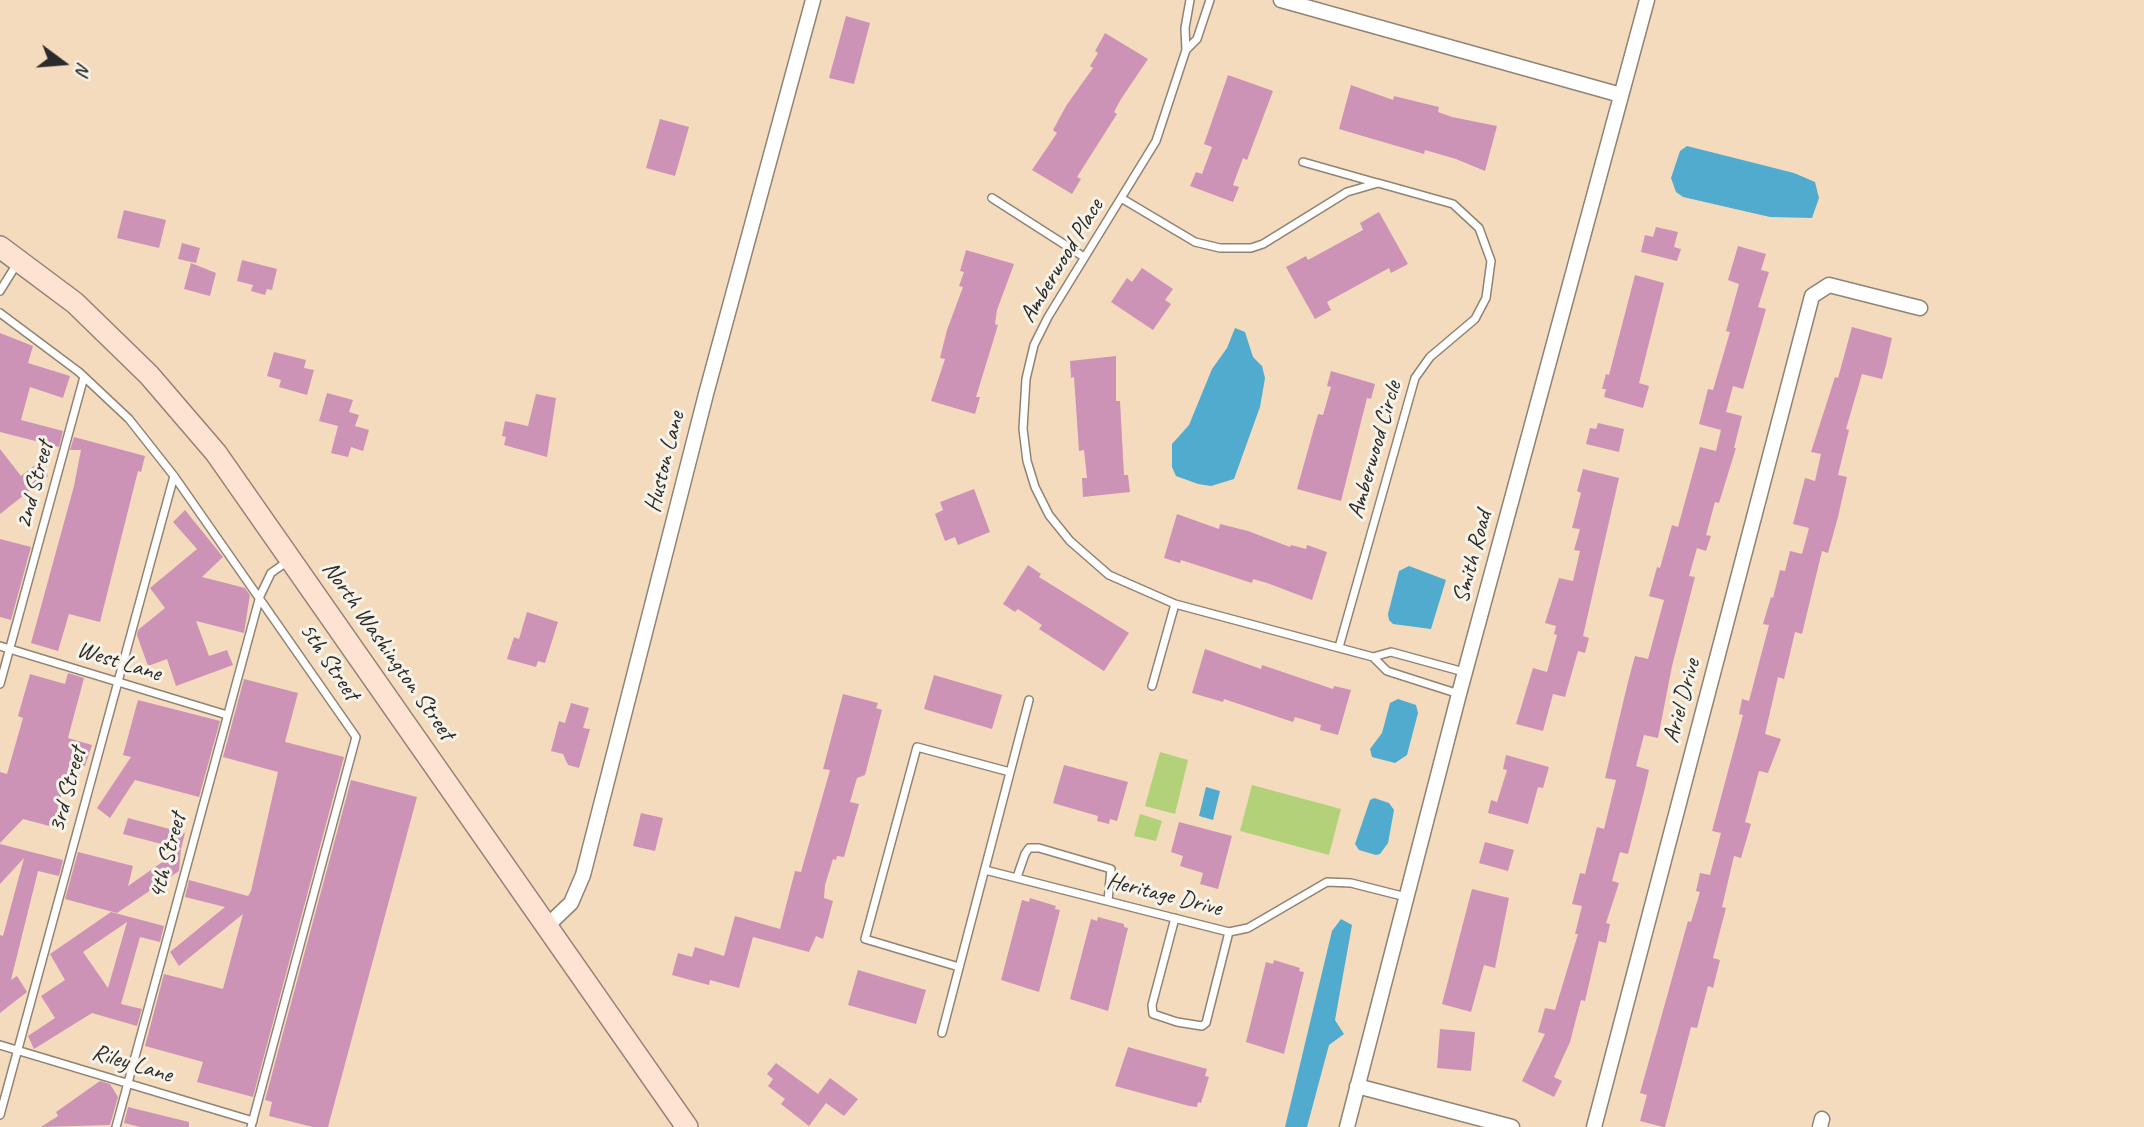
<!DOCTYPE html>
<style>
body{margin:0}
#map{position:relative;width:2144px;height:1127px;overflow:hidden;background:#f4dbbe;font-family:Caveat,sans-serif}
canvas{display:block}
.north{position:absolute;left:28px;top:28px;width:70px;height:70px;-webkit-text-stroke:5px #f7f3e8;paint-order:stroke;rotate:106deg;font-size:19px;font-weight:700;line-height:28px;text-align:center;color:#2b2b2b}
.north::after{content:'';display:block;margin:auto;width:24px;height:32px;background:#2b2b2b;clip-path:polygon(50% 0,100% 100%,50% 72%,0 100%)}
</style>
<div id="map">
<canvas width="2144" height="1127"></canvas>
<div class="north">N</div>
</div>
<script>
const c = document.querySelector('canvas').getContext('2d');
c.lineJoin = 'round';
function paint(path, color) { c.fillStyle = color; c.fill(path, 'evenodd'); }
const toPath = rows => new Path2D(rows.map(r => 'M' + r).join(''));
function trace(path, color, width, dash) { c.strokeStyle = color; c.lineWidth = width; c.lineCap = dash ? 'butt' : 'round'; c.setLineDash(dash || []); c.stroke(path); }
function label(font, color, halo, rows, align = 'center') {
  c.font = font + ' Caveat,sans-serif'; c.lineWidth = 6; c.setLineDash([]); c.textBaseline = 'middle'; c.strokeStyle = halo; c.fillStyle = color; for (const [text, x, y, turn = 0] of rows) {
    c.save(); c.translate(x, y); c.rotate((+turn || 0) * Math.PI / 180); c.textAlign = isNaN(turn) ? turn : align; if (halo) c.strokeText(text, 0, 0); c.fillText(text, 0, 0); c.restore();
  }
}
const green = toPath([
 [1160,752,1188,760,1175,814,1145,806],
 [1252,785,1341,809,1329,855,1240,831],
 [1140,814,1162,821,1156,841,1134,836]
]);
const water = toPath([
 [1687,146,1794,173,1815,182,1819,198,1812,218,1770,217,1683,197,1676,192,1671,178,1680,151],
 [1235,328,1245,332,1253,357,1262,366,1265,378,1260,407,1234,479,1211,486,1198,484,1176,476,1172,467,1172,444,1189,425,1212,369,1227,348],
 [1409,566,1446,580,1431,629,1393,624,1389,620,1388,614,1399,571],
 [1398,699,1416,705,1418,713,1407,755,1395,763,1372,757,1370,749,1382,733,1390,703],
 [1206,787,1220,791,1213,820,1199,816],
 [1374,798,1389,803,1394,810,1388,843,1380,854,1376,855,1359,850,1355,844,1370,800],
 [1341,919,1352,925,1335,1020,1344,1034,1329,1045,1307,1127,1285,1127,1332,931]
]);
const building = toPath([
 [846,16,870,23,854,84,829,78],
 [1105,33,1148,59,1121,99,1114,112,1117,114,1077,177,1081,179,1072,194,1032,170,1057,133,1053,130,1066,106,1093,68,1090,66,1098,53,1095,51],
 [1228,75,1273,91,1247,160,1243,158,1233,185,1239,187,1233,202,1190,186,1196,172,1202,174,1212,147,1204,144],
 [1351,85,1393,100,1394,96,1439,107,1438,112,1452,117,1497,126,1485,171,1456,159,1425,150,1424,154,1339,129],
 [660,119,689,127,675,176,646,168],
 [124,210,166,220,159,248,117,238],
 [1379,212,1408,264,1391,273,1389,268,1327,302,1331,310,1315,319,1286,267,1306,256,1308,260,1363,230,1360,223],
 [1656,227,1678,232,1674,247,1681,249,1677,261,1641,252,1645,235,1653,237],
 [182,243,200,248,196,263,178,259],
 [1738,246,1766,254,1761,270,1769,272,1758,307,1766,309,1743,389,1733,386,1726,412,1742,416,1734,448,1736,448,1719,503,1715,502,1706,535,1711,536,1706,551,1697,548,1689,576,1695,577,1672,666,1658,738,1644,735,1636,766,1649,770,1645,788,1628,854,1620,852,1612,881,1619,883,1606,923,1610,924,1606,943,1599,941,1585,1001,1581,1000,1570,1042,1554,1077,1562,1081,1554,1097,1522,1081,1545,1034,1538,1032,1545,1008,1555,1010,1578,934,1575,934,1582,906,1572,904,1580,873,1585,874,1597,827,1604,829,1616,780,1605,778,1628,682,1635,656,1648,659,1664,600,1649,596,1657,567,1660,568,1672,525,1678,527,1700,447,1716,451,1721,430,1699,424,1708,389,1713,390,1730,332,1726,331,1739,284,1728,280],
 [966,250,1014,264,997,310,995,324,998,325,976,397,980,397,975,414,931,401,945,359,940,358,947,330,963,287,959,286,964,272,960,271],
 [242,260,277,269,272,290,267,289,265,295,251,291,253,285,237,281],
 [191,263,216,273,210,296,184,289],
 [1142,268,1173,289,1165,300,1171,304,1153,330,1111,302,1127,278,1132,282],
 [1635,275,1664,283,1639,383,1649,386,1643,408,1604,397,1606,389,1602,389,1606,374,1609,375],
 [1852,327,1892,338,1886,365,1882,379,1862,374,1846,429,1849,430,1838,475,1847,477,1838,517,1828,553,1822,551,1802,634,1795,632,1784,679,1778,677,1765,734,1781,739,1768,773,1759,771,1745,822,1751,824,1741,858,1734,856,1722,907,1726,908,1713,958,1720,960,1713,988,1708,986,1697,1028,1691,1027,1665,1127,1663,1127,1640,1121,1647,1095,1640,1093,1688,921,1691,922,1700,892,1696,891,1700,873,1710,875,1721,833,1712,831,1743,715,1739,714,1742,699,1749,701,1769,625,1763,624,1771,597,1773,598,1780,570,1785,571,1790,551,1802,554,1809,528,1793,524,1805,478,1815,481,1821,454,1811,452,1835,377,1838,378],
 [0,333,33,346,28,363,70,376,63,398,30,387,21,420,63,431,59,447,0,432],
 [274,352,306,360,304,368,314,370,307,395,279,387,281,380,267,376],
 [1116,356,1116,401,1120,401,1124,475,1128,475,1130,492,1083,497,1082,478,1087,478,1084,450,1079,451,1074,377,1071,378,1070,361],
 [1331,371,1375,384,1371,399,1367,398,1341,501,1297,489,1318,414,1323,415,1331,387,1327,386],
 [327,393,353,400,349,412,359,415,355,426,369,430,363,451,351,447,348,457,331,453,338,426,319,421],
 [536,394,556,398,547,457,504,445,506,437,502,436,505,421,528,426],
 [1598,423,1624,429,1619,452,1586,444,1590,428,1596,429],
 [74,437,145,456,141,472,138,471,100,622,69,614,58,651,31,643,74,486,81,450,70,450],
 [0,449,21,476,38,463,48,476,0,514],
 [1583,469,1619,478,1583,636,1589,638,1585,653,1578,651,1565,697,1553,694,1543,731,1516,724,1533,668,1547,672,1557,635,1554,634,1556,626,1545,623,1559,578,1573,581,1580,551,1574,550,1580,529,1572,528,1581,493,1577,491],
 [974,489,990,532,958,545,955,537,945,541,935,514,943,510,940,502],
 [185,510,223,557,202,577,245,588,250,595,244,633,196,621,209,656,227,650,233,665,176,686,167,659,148,666,137,635,138,630,165,608,150,588,197,549,173,522],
 [1177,514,1219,529,1220,524,1248,531,1290,547,1291,545,1306,549,1307,545,1327,552,1312,600,1267,583,1253,579,1252,583,1181,560,1180,563,1164,558],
 [0,539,31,547,11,620,0,617],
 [1028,565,1041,574,1039,577,1129,633,1104,671,1039,629,1042,625,1018,609,1015,612,1003,604],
 [527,612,558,622,545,663,538,661,536,667,507,659,514,637,519,639],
 [1205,649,1261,669,1262,665,1333,689,1334,686,1351,690,1338,735,1320,730,1321,725,1295,717,1293,722,1224,699,1223,702,1192,693],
 [68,673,84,678,68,738,92,745,85,766,70,762,53,827,23,819,0,843,0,772,7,774,23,718,18,716,30,674,65,684],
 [934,675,1002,695,992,729,924,709],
 [244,679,298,693,285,742,344,757,253,1097,197,1082,203,1062,145,1046,164,974,223,989,243,914,179,966,170,952,225,907,185,897,189,880,248,896,251,891,278,772,223,757],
 [843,694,878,703,876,708,882,710,865,775,857,778,850,802,859,804,844,857,837,856,836,860,833,859,825,885,824,898,833,901,823,939,816,936,809,952,753,937,739,988,710,980,709,985,672,975,678,953,692,957,695,947,724,956,735,916,780,929,795,871,801,872,830,770,823,769],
 [138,700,220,721,199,797,135,780,110,818,97,808,131,757,123,755],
 [571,703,589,708,583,728,590,729,579,768,568,765,563,754,551,751,559,721,565,723],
 [1506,755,1549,767,1543,788,1538,787,1528,824,1488,813,1491,800,1497,802,1507,770,1503,769],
 [1064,765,1128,782,1117,821,1110,819,1109,824,1097,821,1098,816,1053,803],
 [351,780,417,797,328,1127,313,1127,269,1116,272,1102,265,1100],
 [641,813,663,818,655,851,633,846],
 [128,818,185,833,181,849,123,834],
 [1179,822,1232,836,1218,889,1200,884,1203,873,1180,866,1183,856,1171,852],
 [1485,842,1514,850,1508,871,1479,863],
 [0,844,63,860,59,876,38,871,11,980,17,976,27,992,0,1013,0,935,3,936,24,858,0,884],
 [181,849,179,871,117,913,65,899,78,852,133,866,128,886],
 [1472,889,1509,898,1495,968,1484,965,1471,1012,1442,1004],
 [1030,898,1056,906,1055,909,1060,910,1039,992,1001,980,1022,900,1029,902],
 [111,912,164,926,160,942,140,937,121,1004,142,1009,137,1026,92,1013,34,1049,28,1036,55,1018,41,996,65,980,50,954],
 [127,922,108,988,83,952],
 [1098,917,1124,924,1124,927,1128,928,1108,1011,1070,999,1091,919,1097,921],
 [1274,960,1300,968,1299,971,1304,972,1284,1054,1246,1042,1266,962,1273,964],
 [858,970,926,990,916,1024,848,1005],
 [1440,1029,1475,1032,1471,1071,1437,1068],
 [1128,1047,1207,1069,1205,1076,1209,1077,1201,1103,1198,1102,1197,1107,1189,1106,1115,1086],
 [776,1063,818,1094,830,1078,858,1099,844,1116,826,1103,809,1126,781,1104,785,1099,768,1086,773,1079,767,1074],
 [100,1081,110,1084,118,1097,110,1125,41,1127,58,1116,56,1112],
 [128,1107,189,1122,189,1127,140,1127,124,1123]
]);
const lane = toPath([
 [1190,0,1185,28,1186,50,1156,141,1048,317,1034,345,1026,379,1023,429,1027,461,1035,487,1049,515,1070,541,1109,575,1175,604,1373,657,1387,671,1459,694],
 [1186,50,1197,39,1210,0],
 [1303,162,1377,183],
 [992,198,1084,257],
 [1121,198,1195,242,1220,248,1251,248,1263,244,1347,192,1378,183,1453,204,1479,228,1491,261,1486,298,1475,319,1430,357,1415,378,1339,647],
 [0,291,18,262],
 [0,313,79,372,129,419,174,476,356,737,251,1127],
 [0,646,227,715],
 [1373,657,1391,652,1464,672],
 [0,684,84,377],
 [1152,686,1175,604],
 [985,870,1229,932,1248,928,1327,882,1351,883,1406,897],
 [1017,877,1025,854,1029,848,1039,848,1111,869,1108,901],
 [1175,918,1152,1005,1153,1014,1177,1022,1202,1026,1206,1023,1229,932],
 [959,967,865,939,917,747,1010,772],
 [942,1033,1029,700],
 [0,1045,253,1121],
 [0,1115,174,476],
 [116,1127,260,596,271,573,288,561]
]);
const street = toPath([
 [1281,0,1621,95],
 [547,926,571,903,583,875,706,394,813,0],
 [1357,1086,1512,1127],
 [1347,1127,1459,694,1647,0],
 [1594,1127,1812,296,1829,285,1920,308],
 [1820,1127,1822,1119]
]);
const secondary = toPath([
 [0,247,75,303,149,375,216,453,687,1127]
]);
const streetNames = [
 ["Amberwood Place",1062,261,-59],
 ["Amberwood Circle",1375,450,-74],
 ["Huston Lane",665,462,-76],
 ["2nd Street",35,485,-75],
 ["Smith Road",1473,557,-75],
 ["North Washington Street",388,651,55],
 ["West Lane",119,662,17],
 ["5th Street",329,662,56],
 ["Ariel Drive",1682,701,-75],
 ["3rd Street",68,790,-75],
 ["4th Street",168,856,-75],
 ["Heritage Drive",1164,895,14],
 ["Riley Lane",132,1064,17]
];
paint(green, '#b2d179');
paint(water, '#50abce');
paint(building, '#cd93b7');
trace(lane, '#908374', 10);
trace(street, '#908374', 17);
trace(secondary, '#908374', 24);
trace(lane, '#fff', 7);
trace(street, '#fff', 14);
trace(secondary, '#fee3d2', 21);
label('24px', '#2b2b2b', '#f7f3e8', streetNames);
</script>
